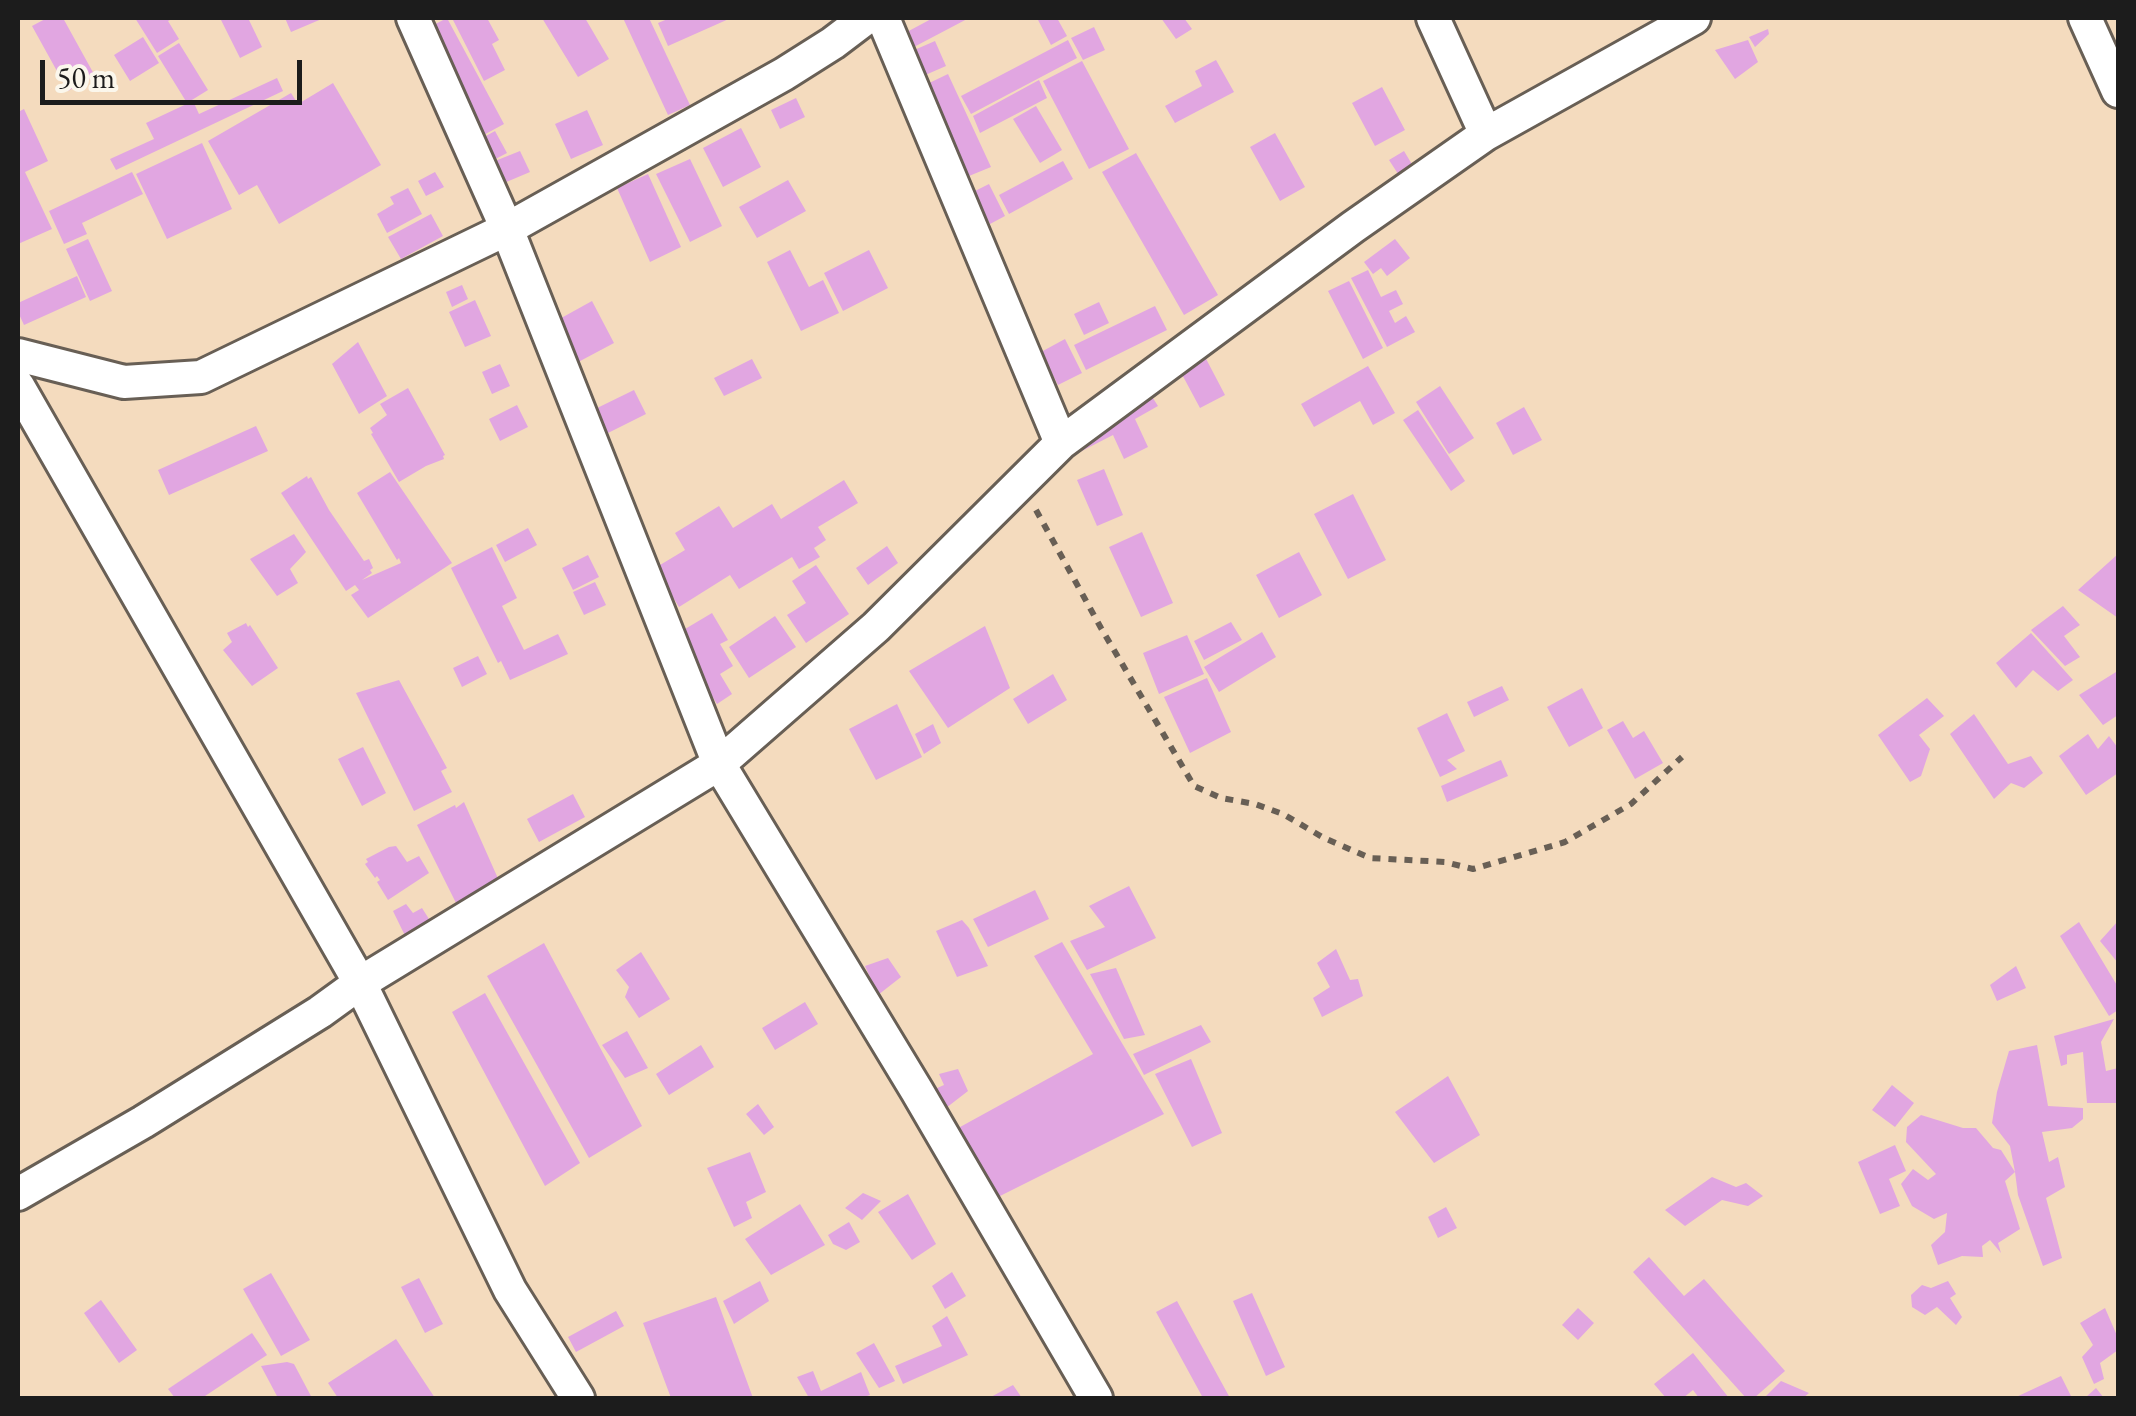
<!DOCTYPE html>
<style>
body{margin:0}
#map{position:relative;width:2136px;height:1416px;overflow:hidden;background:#f4dbbe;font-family:"EB Garamond",serif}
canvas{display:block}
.frame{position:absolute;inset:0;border:20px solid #1c1c1c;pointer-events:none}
.scale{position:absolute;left:40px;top:60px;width:262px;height:45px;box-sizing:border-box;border:5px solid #1c1c1c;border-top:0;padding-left:12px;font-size:30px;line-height:35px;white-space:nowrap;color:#1c1c1c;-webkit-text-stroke:8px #fbf7ec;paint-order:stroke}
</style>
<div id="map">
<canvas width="2136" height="1416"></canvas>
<div class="frame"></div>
<div class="scale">50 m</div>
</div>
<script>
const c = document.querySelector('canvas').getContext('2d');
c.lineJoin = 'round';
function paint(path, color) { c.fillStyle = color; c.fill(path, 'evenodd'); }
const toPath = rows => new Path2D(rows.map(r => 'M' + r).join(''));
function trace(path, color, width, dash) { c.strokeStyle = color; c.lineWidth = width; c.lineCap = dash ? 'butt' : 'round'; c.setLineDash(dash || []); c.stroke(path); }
const building = toPath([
 [47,18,63,18,95,76,68,91,32,26],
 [135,18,174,18,168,21,179,39,157,53],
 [220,18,248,18,262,47,240,58],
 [285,18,324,18,291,32],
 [447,18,504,124,480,137,424,30],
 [452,18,487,18,499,40,492,44,505,70,484,81],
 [542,18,585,18,609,59,578,77],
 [623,18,649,18,690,105,668,115],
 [670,18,731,18,668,46,658,23],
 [933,18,969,18,912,48,905,33],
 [1037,18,1057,18,1067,36,1051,45],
 [1161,18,1184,18,1192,29,1176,39],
 [1094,27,1105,50,1083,60,1071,38],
 [1768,29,1769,34,1755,47,1749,37],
 [143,37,159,63,130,81,114,55],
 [1068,40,1077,58,971,114,961,96],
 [1748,40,1758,62,1735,79,1715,50],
 [935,41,946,66,923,76,912,51],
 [179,43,208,90,187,103,158,56],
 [1216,60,1234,92,1175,123,1165,106,1202,86,1195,71],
 [1082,61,1129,149,1089,169,1043,81],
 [948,74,991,167,969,176,925,85],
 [277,78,283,91,116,170,110,159,154,139,146,123,193,101,199,114],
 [1039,80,1047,98,980,133,973,116],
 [333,83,381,165,279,224,257,185,239,195,208,141,291,93,298,104],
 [1382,87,1405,130,1375,146,1352,103],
 [796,98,805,117,780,129,771,110],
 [1036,106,1062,150,1040,163,1013,119],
 [24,109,48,161,25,172,52,229,18,244,18,112],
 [587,110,603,145,571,159,555,124],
 [741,128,761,167,723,187,703,148],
 [495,131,507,153,484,165,473,143],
 [1275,133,1305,187,1280,201,1250,147],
 [202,143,232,209,167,239,136,174],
 [520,151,530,172,504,183,495,161],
 [1404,151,1416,171,1402,180,1389,160],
 [1136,153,1218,295,1184,315,1102,172],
 [690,159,722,226,690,242,656,174],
 [1063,161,1073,179,1009,214,999,195],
 [132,172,143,194,82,223,87,234,64,244,49,211],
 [435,172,444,187,426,196,418,181],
 [648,174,681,247,650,262,617,188],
 [788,180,806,211,757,238,739,207],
 [989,184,1005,216,990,224,973,192],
 [408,188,422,214,387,233,377,214,394,204,390,197],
 [431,214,443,236,401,259,388,237],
 [88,239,112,291,90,301,66,249],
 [1395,239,1410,258,1387,276,1381,268,1373,274,1364,262],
 [790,250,809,287,823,280,839,313,801,331,767,262],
 [869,250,888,288,843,311,824,273],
 [1368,270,1381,297,1396,290,1403,304,1389,311,1395,323,1406,316,1415,332,1387,347,1351,278],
 [77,276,86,297,24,325,18,312,18,303],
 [1349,281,1383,348,1363,359,1328,291],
 [462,285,468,299,452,307,446,292],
 [475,300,491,336,465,347,449,312],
 [592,301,614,343,567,368,545,327],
 [1099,302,1109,323,1084,335,1074,314],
 [1155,306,1167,330,1086,370,1074,345],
 [1065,339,1082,373,1058,385,1041,352],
 [358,342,387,396,359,414,332,364],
 [1203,353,1225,395,1200,408,1178,367],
 [752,359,762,378,724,396,714,378],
 [500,364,510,386,492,394,482,372],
 [1368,366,1395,413,1373,425,1360,401,1314,427,1301,404],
 [1145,386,1158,406,1135,419,1148,447,1124,459,1113,435,1076,454,1068,444],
 [1440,386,1474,438,1449,454,1416,402],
 [408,388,445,455,443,456,444,459,426,466,399,482,371,434,373,433,370,428,387,415,380,404],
 [634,390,646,414,604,435,591,411],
 [517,405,528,427,500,441,489,419],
 [1524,407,1542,440,1513,455,1496,423],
 [1418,410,1465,481,1451,491,1403,420],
 [256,426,268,451,169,495,158,470],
 [1104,469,1123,515,1097,526,1077,480],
 [390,472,452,563,368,618,351,595,359,590,355,585,346,591,281,493,307,476,308,479,311,477,329,510,364,561,369,559,373,568,370,570,372,573,362,580,401,563,399,558,397,560,357,493],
 [844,480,858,503,818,527,826,540,814,548,820,557,799,569,792,557,739,589,730,575,679,607,655,568,685,550,675,533,719,506,733,528,772,504,781,519],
 [1353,494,1386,560,1348,579,1314,514],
 [528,528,537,545,505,562,496,545],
 [1142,532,1173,603,1141,617,1109,547],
 [294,534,306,552,290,569,298,583,277,596,250,559],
 [887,546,898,563,868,585,856,568],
 [492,547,517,598,502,606,524,650,558,634,568,654,510,680,501,661,498,663,451,568],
 [1299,552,1322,595,1279,618,1256,575],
 [2118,554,2118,618,2078,590],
 [588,555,599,577,573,590,562,568],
 [816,565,849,614,806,643,787,615,806,603,792,581],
 [595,582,606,605,584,615,573,592],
 [2063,606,2080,625,2064,636,2080,657,2065,666,2031,630],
 [712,613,728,640,720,644,733,666,720,674,732,694,717,704,675,635],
 [775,616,796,647,749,678,729,647],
 [1231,622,1242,640,1204,660,1194,641],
 [246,623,248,627,250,625,278,668,252,686,223,650,232,642,227,633],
 [985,626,1010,688,948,728,909,671],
 [1262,632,1276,657,1219,692,1204,667],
 [2031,633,2073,680,2058,691,2033,670,2016,688,1996,663],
 [1187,635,1204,674,1159,694,1143,653],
 [478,656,487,674,462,687,453,668],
 [2116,672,2118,676,2118,715,2103,725,2079,695],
 [1053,674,1067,700,1028,724,1013,699],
 [1207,678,1231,732,1190,753,1164,697],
 [399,680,447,768,441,771,452,792,414,811,356,693],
 [1502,686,1509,700,1474,717,1467,702],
 [1582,688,1603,728,1569,747,1547,707],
 [1927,698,1944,716,1919,735,1930,749,1921,776,1910,782,1878,735],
 [897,704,922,757,876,780,849,729],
 [1447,713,1465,751,1447,760,1457,769,1440,777,1417,728],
 [1974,714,2008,764,2031,756,2043,773,2024,788,2011,783,1994,799,1950,734],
 [1623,721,1633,738,1644,731,1663,763,1635,779,1607,730],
 [933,724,941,743,924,754,915,734],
 [2088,734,2098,749,2109,736,2118,748,2118,773,2086,795,2059,756],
 [363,747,386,793,362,806,338,759],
 [1501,760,1508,776,1447,802,1441,786],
 [573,794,585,817,539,842,527,819],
 [464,802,500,883,459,909,417,825,455,805,456,808],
 [396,846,407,862,419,856,429,873,388,900,377,882,380,880,377,876,375,878,365,864,368,862,366,859,389,847],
 [1129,886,1156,938,1087,970,1070,941,1105,927,1089,906],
 [1035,890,1049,919,988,947,973,919],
 [406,904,413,913,422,908,436,930,411,948,393,911],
 [962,920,969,928,988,966,957,977,936,931],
 [2118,921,2118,963,2100,941],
 [2079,922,2118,987,2118,1010,2109,1016,2060,936],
 [1062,942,1164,1114,996,1198,951,1132,1093,1054,1034,956],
 [544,943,642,1126,589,1158,487,976],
 [1336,949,1350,980,1358,979,1363,996,1322,1017,1313,998,1330,987,1317,963],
 [641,952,670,999,639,1018,625,997,629,987,616,970],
 [888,958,901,977,878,995,865,966],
 [2016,966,2026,988,1997,1001,1990,985],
 [1116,968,1145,1035,1124,1039,1090,974],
 [485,993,580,1163,545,1186,452,1012],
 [805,1002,818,1024,775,1050,762,1028],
 [2114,1019,2101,1042,2106,1071,2118,1068,2118,1103,2087,1103,2083,1052,2067,1055,2067,1064,2061,1066,2054,1036],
 [1201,1025,1211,1042,1144,1075,1133,1054],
 [627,1031,648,1068,625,1078,602,1045],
 [701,1045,714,1067,669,1095,656,1074],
 [2037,1045,2048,1106,2083,1108,2083,1119,2072,1128,2042,1132,2049,1162,2058,1157,2065,1187,2046,1198,2062,1258,2043,1266,2018,1195,2015,1172,2005,1181,2020,1229,1998,1243,2001,1253,1990,1240,1982,1246,1983,1257,1962,1256,1938,1265,1931,1245,1945,1232,1947,1213,1934,1219,1912,1206,1901,1184,1913,1169,1928,1180,1936,1174,1906,1142,1907,1127,1921,1115,1963,1128,1976,1128,1993,1148,2001,1150,2015,1172,2010,1146,1992,1123,1997,1092,2009,1051],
 [1191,1059,1222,1133,1192,1147,1155,1074],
 [958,1069,968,1091,946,1108,935,1089,944,1085,939,1074],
 [1448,1076,1480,1135,1434,1163,1395,1112],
 [1892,1085,1914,1103,1895,1127,1872,1110],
 [758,1104,774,1127,764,1135,746,1114],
 [1895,1145,1906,1171,1889,1179,1900,1206,1880,1214,1858,1162],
 [750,1152,766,1192,746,1202,752,1218,734,1227,707,1168],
 [1712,1177,1736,1187,1746,1183,1763,1196,1748,1206,1722,1200,1685,1226,1665,1210],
 [863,1193,881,1201,862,1220,845,1208],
 [908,1194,936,1244,912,1260,878,1212],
 [800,1204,825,1245,771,1275,745,1239],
 [1446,1207,1457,1228,1438,1238,1428,1217],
 [849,1222,860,1242,846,1250,833,1244,828,1235],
 [1649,1257,1684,1296,1704,1279,1785,1371,1754,1398,1746,1398,1633,1272],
 [952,1272,966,1296,945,1309,932,1286],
 [271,1273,310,1340,281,1356,243,1289],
 [419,1278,443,1324,425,1333,401,1287],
 [760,1281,769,1301,734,1324,723,1301],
 [1948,1281,1956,1294,1950,1298,1962,1317,1956,1325,1937,1307,1925,1315,1912,1307,1911,1295,1922,1285,1931,1288],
 [1252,1293,1285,1367,1266,1376,1233,1301],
 [716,1297,753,1398,671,1398,643,1323],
 [101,1300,137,1350,119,1363,84,1313],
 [1177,1301,1230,1398,1203,1398,1156,1312],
 [1578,1308,1594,1323,1578,1340,1562,1325],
 [2105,1308,2118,1338,2118,1350,2100,1363,2104,1379,2094,1384,2082,1357,2093,1345,2080,1323],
 [616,1311,624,1326,576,1352,568,1337],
 [947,1316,968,1355,903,1384,895,1366,942,1346,932,1326],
 [252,1333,267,1355,202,1398,175,1398,168,1389],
 [396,1339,435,1398,338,1398,328,1383],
 [874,1343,895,1381,879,1388,856,1353],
 [1693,1353,1729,1398,1699,1398,1693,1390,1683,1398,1666,1398,1654,1384],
 [287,1362,294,1364,312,1398,278,1398,261,1366],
 [813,1371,821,1391,861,1372,870,1395,861,1398,809,1398,797,1377],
 [2061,1376,2072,1398,2014,1398],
 [1781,1381,1809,1393,1803,1398,1765,1397],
 [1013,1385,1022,1398,989,1398],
 [2096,1388,2104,1398,2085,1398]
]);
const path = toPath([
 [1036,510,1101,628,1194,786,1221,798,1255,804,1283,814,1324,838,1370,858,1445,862,1473,869,1565,842,1631,804,1682,757]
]);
const minor = toPath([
 [413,18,507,229,719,764,917,1091,1096,1398],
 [883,18,1061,443],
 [1433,18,1486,134],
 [2085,18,2118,91],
 [18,355,124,382,201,377,507,229,784,74,833,43,866,18],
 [18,386,360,983,510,1290,578,1398],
 [18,1194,143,1122,320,1012,360,983,719,764,876,627,1061,443,1353,227,1486,134,1694,18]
]);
paint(building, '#e1a6e1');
trace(minor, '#685f55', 38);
trace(path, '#685f55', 6, [8, 8]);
trace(minor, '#fff', 32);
</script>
